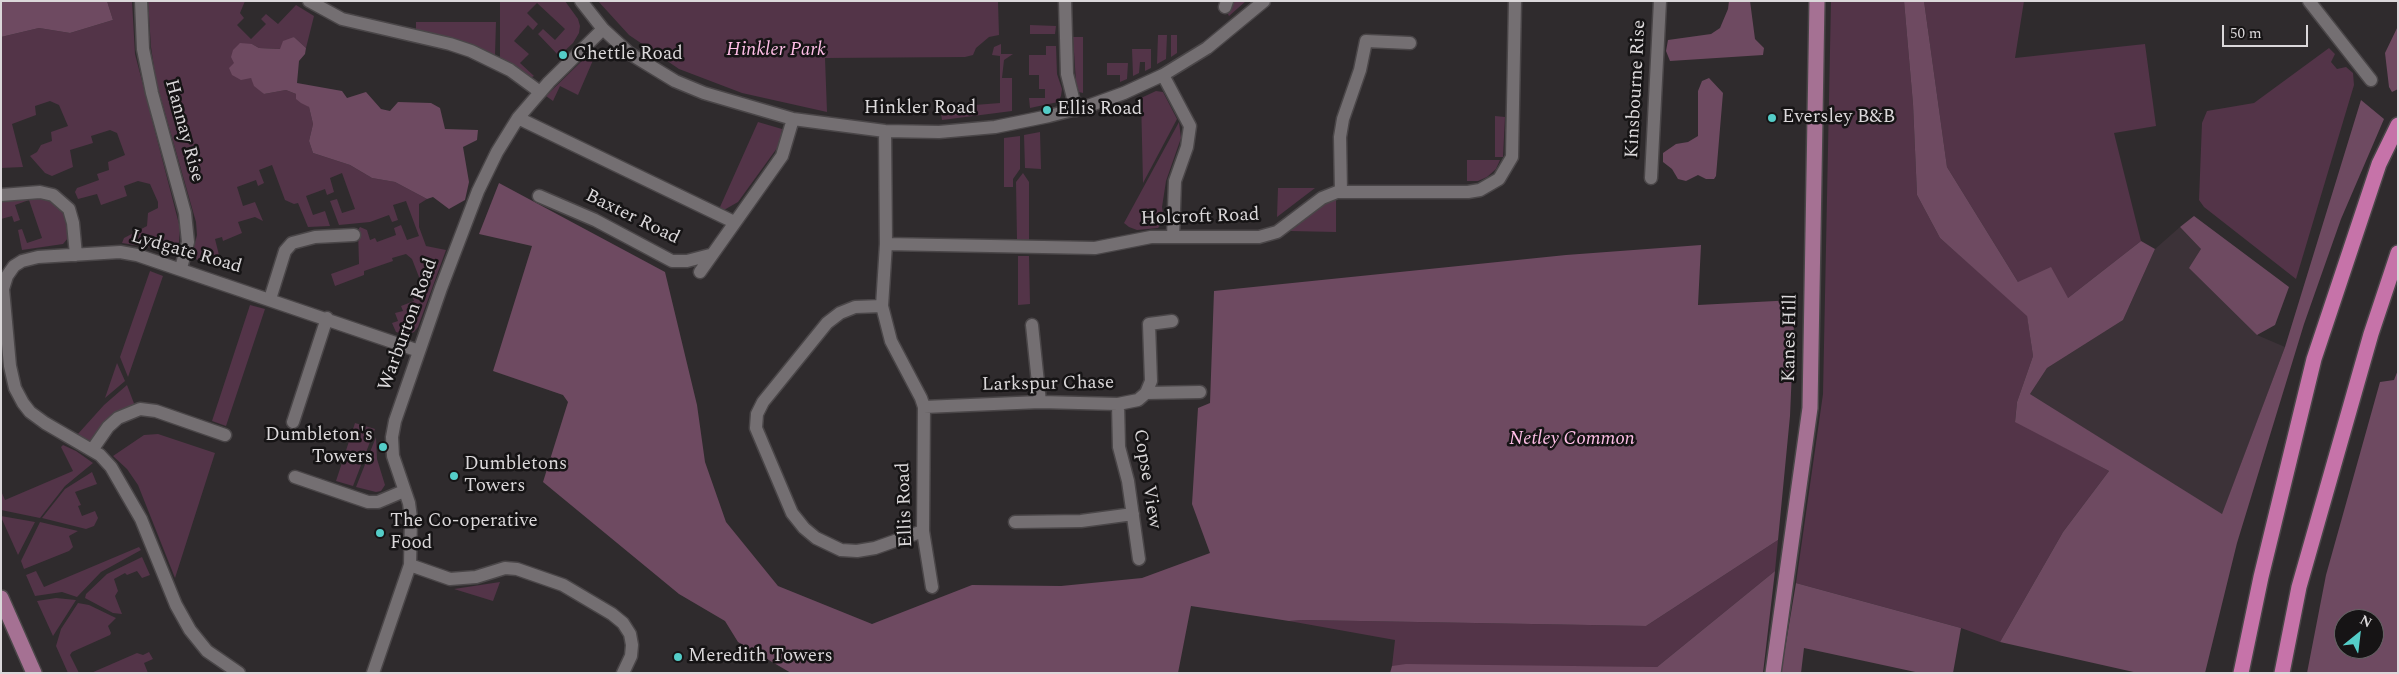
<!DOCTYPE html>
<style>
body{margin:0}
#map{position:relative;width:2399px;height:674px;overflow:hidden;background:#2f2b2d;font-family:Spectral,serif}
canvas{display:block}
.frame{position:absolute;inset:0;border:2px solid #dbd8da;pointer-events:none}
.north{position:absolute;left:2334px;top:609px;width:50px;height:50px;box-sizing:border-box;background:#161415;border:1px solid #656264;border-radius:50%;rotate:29deg;font-size:14px;font-weight:700;line-height:20px;text-align:center;color:#dbd8da}
.north::after{content:'';display:block;margin:auto;width:18px;height:22px;background:#54cdc8;clip-path:polygon(50% 0,100% 100%,50% 72%,0 100%)}
.scale{position:absolute;left:2222px;top:25px;width:86px;height:22px;box-sizing:border-box;border:2px solid #dbd8da;border-top:0;padding-left:6px;font-size:15px;line-height:18px;white-space:nowrap;color:#dbd8da;-webkit-text-stroke:4px #161415;paint-order:stroke}
</style>
<div id="map">
<canvas width="2399" height="674"></canvas>
<div class="frame"></div>
<div class="north">N</div>
<div class="scale">50 m</div>
</div>
<script>
const c = document.querySelector('canvas').getContext('2d');
c.lineJoin = 'round';
function paint(path, color) { c.fillStyle = color; c.fill(path, 'evenodd'); }
const toPath = rows => new Path2D(rows.map(r => 'M' + r).join(''));
function trace(path, color, width, dash) { c.strokeStyle = color; c.lineWidth = width; c.lineCap = dash ? 'butt' : 'round'; c.setLineDash(dash || []); c.stroke(path); }
function label(font, color, halo, rows, align = 'center') {
  c.font = font + ' Spectral,serif'; c.lineWidth = 5; c.setLineDash([]); c.textBaseline = 'middle'; c.strokeStyle = halo; c.fillStyle = color; for (const [text, x, y, turn = 0] of rows) {
    c.save(); c.translate(x, y); c.rotate((+turn || 0) * Math.PI / 180); c.textAlign = isNaN(turn) ? turn : align; if (halo) c.strokeText(text, 0, 0); c.fillText(text, 0, 0); c.restore();
  }
}
const built = toPath([
 [2180,227,2201,249,2257,335,2285,347,2222,515,2030,394,2047,368,2123,320,2155,249]
]);
const green = toPath([
 [107,1,132,1,135,54,180,228,179,242,173,251,122,243,124,238,147,226,148,213,158,208,158,202,150,184,138,181,124,186,127,196,101,205,97,194,78,199,75,192,77,188,99,180,97,174,109,170,108,162,125,155,117,133,110,130,91,136,93,143,70,150,73,167,52,176,45,173,30,156,37,152,41,145,52,141,51,132,68,126,59,105,50,101,35,106,36,115,12,124,23,167,1,168,1,37,39,28,70,33,113,20],
 [148,1,245,1,240,13,244,18,237,25,251,39,266,24,261,19,266,14,278,24,296,5,314,16,306,48,294,37,281,49,259,48,252,44,251,78,264,94,286,90,296,94,309,107,313,124,309,141,313,153,350,165,372,178,395,182,427,199,419,204,419,227,426,246,446,250,418,327,414,332,406,335,396,332,392,323,398,321,395,313,403,311,401,306,414,301,412,295,424,290,412,259,406,254,392,258,393,261,364,271,364,275,335,286,331,274,359,264,358,230,360,227,367,230,370,240,375,238,377,242,396,235,394,228,401,225,407,240,419,236,406,201,393,205,398,220,392,222,389,215,370,222,339,225,330,201,337,199,342,213,355,209,342,173,330,178,334,192,327,195,325,189,306,196,313,215,325,211,330,226,308,227,298,203,294,204,285,200,272,165,259,170,264,183,258,186,256,180,237,187,243,206,255,202,263,221,255,217,238,222,242,233,223,241,222,237,215,239,219,255,201,262,194,258,192,255,197,235,196,222,156,81,151,47],
 [500,1,565,1,578,19,580,26,579,33,573,43,559,56,538,34,543,29,555,40,565,29,537,3,527,13,538,24,533,30,528,25,514,41,529,54,520,63,534,76,530,78,500,58],
 [598,1,998,1,999,35,989,37,976,48,973,55,965,57,825,58,827,112,742,93,679,69,629,35],
 [1230,1,1246,1,1229,16,1227,12],
 [1831,1,1904,1,1913,104,1917,195,1940,238,2027,315,2033,356,2017,402,2015,421,2109,471,2063,532,2000,642,1961,628,1796,583,1823,394],
 [1924,1,2024,1,2015,58,2145,44,2156,126,2114,133,2141,241,2068,298,2018,282,1947,167],
 [416,22,496,22,495,55,461,41,416,31],
 [1030,25,1056,26,1055,34,1030,34],
 [1158,35,1167,35,1166,59,1157,64],
 [1171,35,1177,35,1177,53,1171,57],
 [1073,37,1083,37,1083,93,1079,92,1076,82],
 [1001,44,1001,54,1013,54,1004,60,1002,78,1012,78,1012,111,942,120,941,113,962,106,1000,103,1000,56,992,55,994,47],
 [1046,46,1056,46,1057,74,1062,89,1061,96,1058,102,1030,108,1029,98,1045,98,1045,89,1039,89,1039,75,1029,75,1029,55,1046,55],
 [2329,48,2335,54,2331,62,2337,69,2346,67,2353,73,2354,85,2296,279,2204,207,2199,200,2202,123,2207,111,2254,103],
 [1132,49,1151,49,1151,68,1145,71,1145,62,1140,62,1139,73,1133,76],
 [597,51,578,95,560,86,553,101,546,96,591,52],
 [1107,63,1128,63,1127,79,1120,82,1120,75,1107,75],
 [1156,91,1163,92,1177,119,1143,183,1141,98],
 [1495,116,1505,117,1503,157,1495,157],
 [758,122,782,129,780,144,738,202,724,210,720,207],
 [1179,122,1181,138,1166,181,1162,207,1164,220,1158,228,1137,230,1129,227,1124,223],
 [1040,132,1041,169,1025,168,1024,135],
 [1020,136,1020,169,1013,179,1013,187,1004,187,1004,138],
 [1467,160,1500,160,1496,169,1487,177,1478,181,1467,181],
 [1023,173,1029,182,1029,240,1017,240,1016,182],
 [1278,188,1315,188,1277,217],
 [40,194,64,209,68,238,63,244,22,250,18,230,22,229,27,243,42,238,29,200,15,205,20,220,14,222,12,216,1,219,1,198],
 [1336,199,1336,232,1290,231,1323,204],
 [1018,256,1029,256,1030,304,1018,305],
 [150,271,163,276,128,377,120,357],
 [250,305,265,309,226,426,212,421],
 [117,363,125,381,105,398],
 [127,385,135,406,93,442,77,435,104,405],
 [355,423,375,429,353,486,336,481],
 [158,434,215,453,175,578,138,485,127,469,113,456,144,435],
 [376,437,377,459,385,485,381,491,376,492,356,487],
 [63,445,76,451,93,463,65,486,40,518,1,510,1,491,5,500,73,471,61,447],
 [92,472,97,484,75,492,81,505,78,506,82,516,95,511,98,518,94,526,86,529,42,518,65,489],
 [1,516,35,522,18,555,1,517],
 [40,522,78,531,69,536,73,547,69,551,24,569,21,561],
 [1778,540,1775,571,1657,667,1392,666,1395,640,1289,621,1303,620,1646,626],
 [139,547,141,550,101,572,77,597,62,592,35,596,26,575,36,571,44,587],
 [142,557,150,575,142,578,137,571,127,575,125,573,114,579,118,591,115,596,122,614,113,613,85,598,86,594,107,574],
 [500,582,493,601,454,589],
 [56,598,76,600,53,636,37,601],
 [78,603,89,605,116,618,108,626,111,633,110,635,72,652,70,655,79,673,68,673,56,646,61,629],
 [149,652,153,659,144,663,148,673,91,673,137,653,143,655]
]);
const forest = toPath([
 [1,1,107,1,113,20,70,33,39,28,1,37],
 [1729,1,1750,1,1755,39,1764,48,1763,55,1670,61,1666,51,1668,40,1711,34,1720,28,1728,9],
 [1904,1,1924,1,1947,167,2018,282,2051,267,2068,298,2141,241,2155,249,2123,320,2047,368,2030,394,2222,514,2285,347,2361,100,2384,119,2341,219,2304,324,2237,543,2205,673,2138,673,2000,642,2063,532,2109,471,2015,422,2017,402,2033,356,2027,316,1940,238,1917,195,1913,104],
 [2398,26,2398,89,2392,92,2389,87,2385,53],
 [294,37,306,48,305,54,299,61,297,83,342,91,347,98,366,92,381,109,390,111,398,102,431,103,440,108,445,129,478,130,477,140,463,147,469,182,465,200,449,209,433,197,427,199,395,182,372,178,350,165,313,153,309,141,313,124,309,107,301,103,296,99,296,94,286,90,264,94,254,86,251,78,241,80,232,75,229,68,234,63,231,57,233,50,240,43,252,44,259,48,280,49,283,41],
 [1709,78,1723,93,1716,176,1714,179,1706,179,1698,175,1686,181,1678,179,1672,169,1663,162,1663,153,1676,144,1688,142,1698,136,1698,91,1702,81],
 [499,183,665,272,697,405,705,462,726,522,778,586,872,624,972,585,1061,586,1142,578,1210,553,1192,504,1198,408,1210,403,1214,291,1566,255,1701,245,1698,305,1795,300,1790,416,1778,540,1646,626,1303,620,1289,621,1191,606,1178,673,791,673,738,642,725,621,679,594,543,482,568,402,563,395,493,371,532,246,479,234],
 [2194,216,2289,287,2275,325,2257,335,2189,268,2201,249,2180,227],
 [2398,370,2398,673,2307,673,2326,575,2380,382,2394,380],
 [2344,619,2374,619,2374,649,2344,649],
 [1775,571,1763,673,1390,673,1392,666,1406,664,1657,667],
 [1796,583,1961,628,1953,673,1920,673,1804,648,1801,673,1781,673]
]);
const minor = toPath([
 [141,1,143,49,152,93,185,213,188,242,181,268],
 [309,1,342,19,450,44,471,51,510,70,540,92],
 [581,1,603,29,629,53,675,81,704,93,793,119,885,131,939,132,995,127,1049,116,1088,106,1124,93,1163,75,1207,48,1264,1],
 [1065,1,1067,74,1076,110],
 [2309,1,2371,80],
 [1225,7,1227,1],
 [1163,75,1190,126,1187,147,1175,181,1173,237],
 [518,118,734,222],
 [885,131,886,244,882,306,891,341,921,398,924,407,923,531,932,587],
 [1651,178,1660,1],
 [1341,192,1340,137,1343,119,1360,70,1366,41,1410,43],
 [1,195,40,192,53,195,69,209,73,223,76,255],
 [539,196,595,220,672,261,687,261,710,255],
 [886,244,1095,248,1151,237,1259,237,1277,232,1322,198,1337,192,1468,192,1480,190,1499,179,1512,157,1515,1],
 [700,272,782,156,793,119],
 [270,299,285,251,292,243,315,237,354,235],
 [882,306,855,307,840,313,827,323,763,402,757,414,756,428,792,513,804,528,816,538,841,550,857,551,875,548,923,531],
 [1032,325,1040,402],
 [1146,393,1151,381,1149,324,1172,321],
 [1118,404,1119,447,1128,481,1139,559],
 [924,407,1040,402,1118,404,1138,400,1146,393,1200,392],
 [293,422,327,318],
 [92,450,108,427,118,418,140,409,156,411,225,435],
 [295,477,368,502,378,502,404,491],
 [1015,522,1081,521,1133,514],
 [410,565,450,579,476,577,505,568,517,569,563,585,612,614,623,623,630,634,632,645,631,656,623,673],
 [239,673,207,651,190,630,176,605,141,519,111,467,100,455,45,423,30,412,23,403,15,388,10,366,3,289,7,276,14,266,22,261,38,257,120,252,137,255,419,351],
 [373,673,410,565,411,518,409,503,393,456,392,437,395,421,441,288,478,191,497,152,518,118,549,82,603,29]
]);
const primary = toPath([
 [1,598,34,673],
 [1773,673,1810,408,1817,1]
]);
const motorway = toPath([
 [2241,673,2261,577,2314,359,2379,164,2398,125],
 [2282,673,2299,587,2371,334,2398,253]
]);
const markers = [
 [563,55,5,"#54cdc8"],
 [1047,110,5,"#54cdc8"],
 [1772,118,5,"#54cdc8"],
 [383,447,5,"#54cdc8"],
 [454,476,5,"#54cdc8"],
 [380,533,5,"#54cdc8"],
 [678,657,5,"#54cdc8"]
];
const parkNames = [
 ["Hinkler Park",776,51],
 ["Netley Common",1572,440]
];
const poiNames = [
 ["Chettle Road",573,55],
 ["Ellis Road",1057,110],
 ["Eversley B&B",1782,118],
 ["Dumbleton's",373,436,"right"],
 ["Towers",373,458,"right"],
 ["Dumbletons",464,465],
 ["Towers",464,487],
 ["The Co-operative",390,522],
 ["Food",390,544],
 ["Meredith Towers",688,657]
];
const streetNames = [
 ["Kinsbourne Rise",1637,89,-87],
 ["Hinkler Road",920,109],
 ["Hannay Rise",183,131,75],
 ["Baxter Road",632,218,26],
 ["Holcroft Road",1200,218,-2],
 ["Lydgate Road",186,253,16],
 ["Warburton Road",409,325,-70],
 ["Kanes Hill",1791,338,-89],
 ["Larkspur Chase",1048,385,-1],
 ["Copse View",1146,479,81],
 ["Ellis Road",906,505,-92]
];
paint(built, '#3c3238');
paint(green, '#533448');
paint(forest, '#6e4a61');
trace(minor, '#4a4648', 15);
trace(primary, '#4a4648', 18);
trace(motorway, '#4a4648', 18);
trace(minor, '#746f72', 12);
trace(primary, '#a57193', 15);
trace(motorway, '#c673a9', 15);
for (const [x, y, r, color] of markers) { const dot = new Path2D(); dot.arc(x, y, r, 0, 2 * Math.PI); c.fillStyle = color; c.fill(dot); trace(dot, '#161415', 2); }
label('italic 19px', '#febee6', '#161415', parkNames);
label('19px', '#dbd8da', '#161415', poiNames, 'left');
label('19px', '#dbd8da', '#161415', streetNames);
</script>
